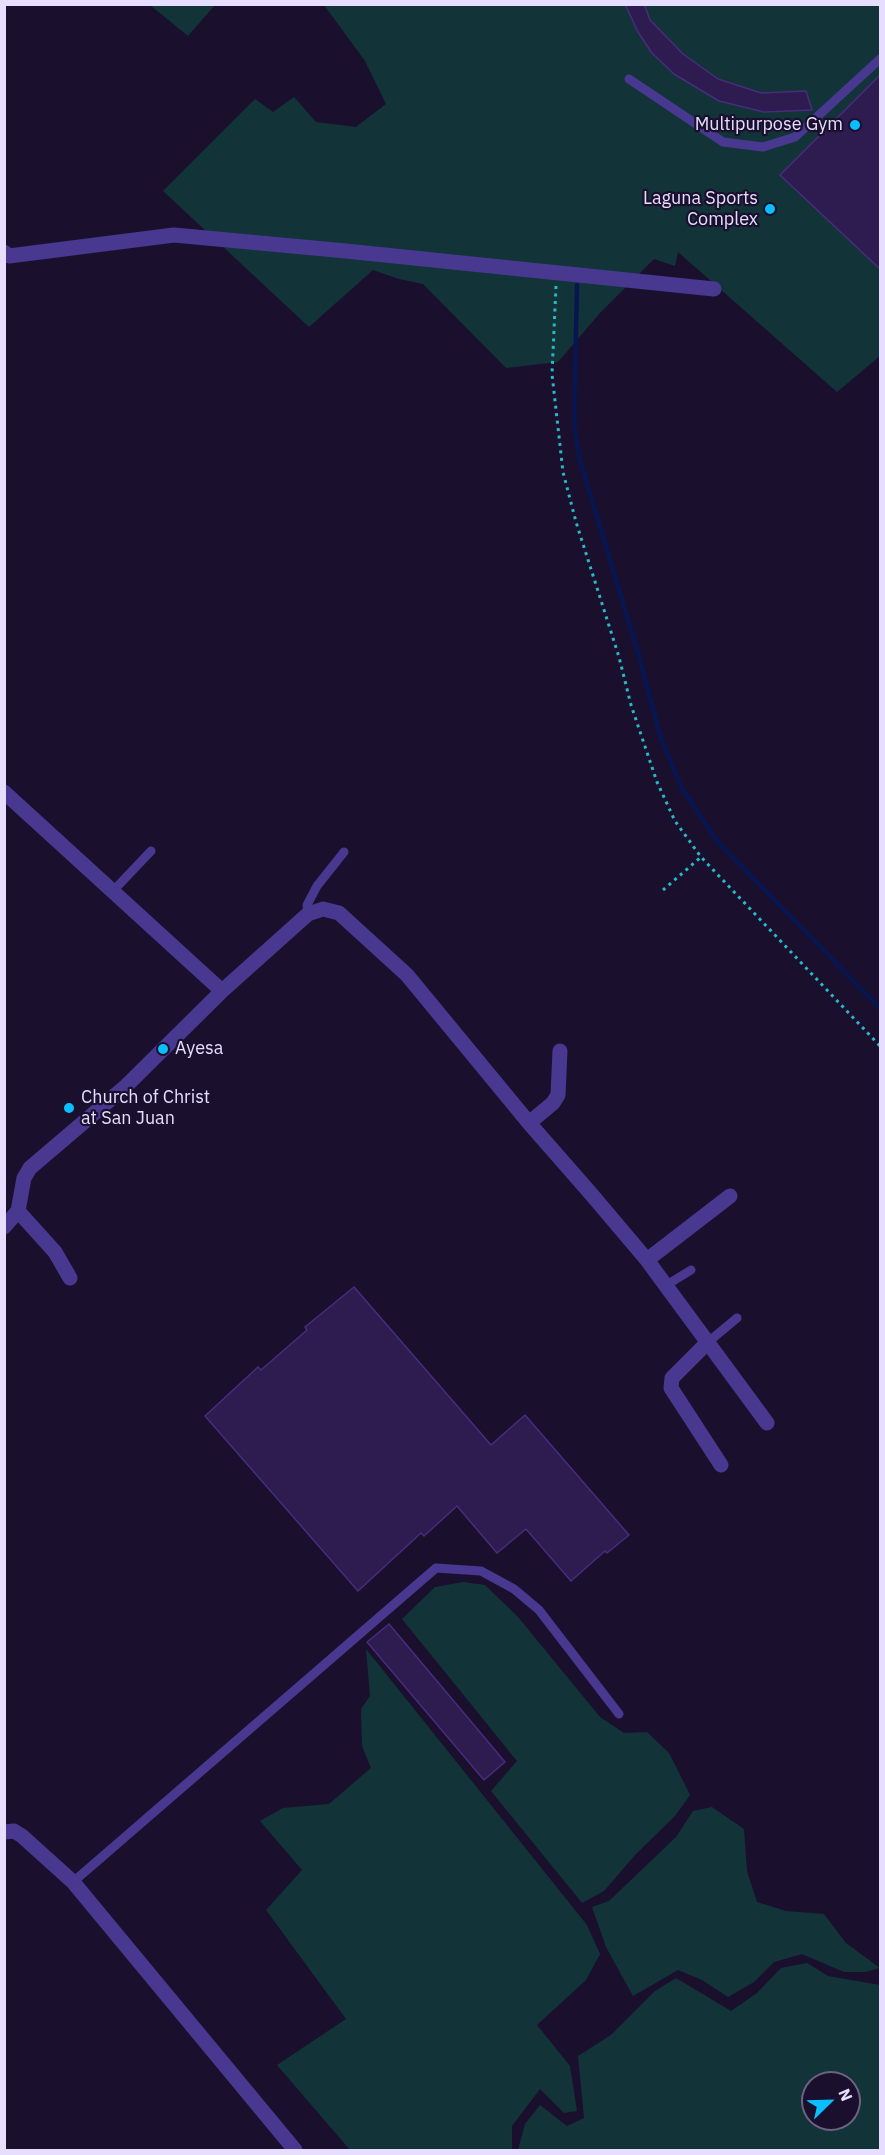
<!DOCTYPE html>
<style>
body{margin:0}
#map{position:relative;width:885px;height:2155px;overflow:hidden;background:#1a102e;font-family:"IBM Plex Sans",sans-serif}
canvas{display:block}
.frame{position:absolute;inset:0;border:6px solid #e6ddff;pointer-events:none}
.north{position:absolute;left:801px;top:2071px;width:60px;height:60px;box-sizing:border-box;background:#1a102e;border:2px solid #6c6282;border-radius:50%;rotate:67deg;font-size:16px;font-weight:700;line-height:24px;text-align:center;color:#e6ddff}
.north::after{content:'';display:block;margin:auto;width:21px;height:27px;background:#09bfff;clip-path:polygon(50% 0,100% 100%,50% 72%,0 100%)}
</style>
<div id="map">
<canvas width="885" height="2155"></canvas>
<div class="frame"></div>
<div class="north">N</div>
</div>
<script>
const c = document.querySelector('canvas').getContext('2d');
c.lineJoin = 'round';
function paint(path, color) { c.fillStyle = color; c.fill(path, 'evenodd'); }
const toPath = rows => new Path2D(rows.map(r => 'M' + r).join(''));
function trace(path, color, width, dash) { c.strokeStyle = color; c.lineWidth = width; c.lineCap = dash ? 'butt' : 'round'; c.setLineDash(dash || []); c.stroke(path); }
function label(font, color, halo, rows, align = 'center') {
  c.font = font + ' "IBM Plex Sans",sans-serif'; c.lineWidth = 4.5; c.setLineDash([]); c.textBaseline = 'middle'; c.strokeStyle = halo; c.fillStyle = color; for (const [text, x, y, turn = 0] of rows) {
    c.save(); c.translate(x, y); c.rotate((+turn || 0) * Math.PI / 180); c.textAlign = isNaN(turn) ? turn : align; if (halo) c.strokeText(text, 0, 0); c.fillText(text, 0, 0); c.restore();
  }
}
const green = toPath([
 [150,5,215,5,188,36],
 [324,5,880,5,880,356,837,392,678,252,675,266,654,259,600,313,558,362,506,368,423,284,399,279,373,270,309,327,163,191,255,99,273,112,294,97,316,122,356,127,386,104,365,61],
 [463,1582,485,1585,518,1617,600,1717,624,1733,647,1732,669,1753,690,1795,675,1816,636,1854,604,1891,582,1903,491,1791,517,1761,402,1619,435,1587],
 [366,1649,587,1925,600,1954,586,1980,537,2025,570,2066,577,2111,564,2113,540,2089,512,2126,512,2150,350,2150,277,2065,346,2019,266,1910,302,1870,260,1821,283,1808,329,1804,371,1768,362,1746,361,1709,370,1696],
 [712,1807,744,1829,747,1871,757,1902,786,1911,824,1914,846,1943,880,1968,865,1972,844,1972,802,1954,774,1962,754,1982,728,1997,702,1980,678,1970,633,1996,606,1947,592,1907,609,1901,676,1837,693,1811],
 [807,1963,828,1976,880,1985,880,2150,518,2150,525,2124,540,2105,567,2126,584,2118,578,2056,611,2035,655,1991,676,1978,731,2011,757,1993,781,1968],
 [813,2083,849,2083,849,2119,813,2119]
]);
const stream = toPath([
 [577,285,574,423,579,457,639,656,661,739,682,788,717,841,880,1008]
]);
const building = toPath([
 [625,4,644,4,650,20,683,54,718,79,761,93,806,91,812,110,764,112,719,101,674,74,652,53,638,32,625,4],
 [880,75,880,269,780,175,880,75],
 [354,1287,491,1445,525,1415,629,1535,607,1553,605,1551,571,1581,526,1529,497,1553,457,1506,424,1536,421,1533,358,1591,205,1416,258,1367,261,1370,307,1330,305,1327,354,1287],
 [389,1624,505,1762,484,1780,367,1642,389,1624]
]);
const path = toPath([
 [556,286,552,374,563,472,576,522,619,657,631,705,657,782,675,821,701,857,880,1046],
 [663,890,701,857]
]);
const service = toPath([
 [629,79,723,142,763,147,795,137,880,59],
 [113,891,151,851],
 [308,914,307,905,317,886,344,852],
 [665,1286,691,1270],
 [707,1343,737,1318],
 [73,1882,436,1568,481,1571,514,1589,539,1610,619,1714]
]);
const minor = toPath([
 [4,252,9,256,174,235,346,251,714,289],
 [4,792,222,991,125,1087,30,1168,24,1178,18,1211,4,1227],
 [222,991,308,914,323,909,339,913,407,975,529,1123,592,1195,647,1260,767,1423],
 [529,1123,553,1103,558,1095,560,1051],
 [18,1211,55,1252,70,1278],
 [647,1260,730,1196],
 [707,1343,672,1378,671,1388,721,1465]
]);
const tertiary = toPath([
 [4,1832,14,1831,22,1836,73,1882,295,2150]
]);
const markers = [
 [855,125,6,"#09bfff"],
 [770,209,6,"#09bfff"],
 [163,1049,6,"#09bfff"],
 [69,1108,6,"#09bfff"]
];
const poiNames = [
 ["Multipurpose Gym",843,125],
 ["Laguna Sports",758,199],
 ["Complex",758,220],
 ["Ayesa",175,1049,"left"],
 ["Church of Christ",81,1098,"left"],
 ["at San Juan",81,1119,"left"]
];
paint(green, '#123439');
trace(stream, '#071650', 4.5);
paint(building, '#2e1b50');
trace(building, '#492b7e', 1.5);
trace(path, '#28b8c8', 3, [3, 4.5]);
trace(service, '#493890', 9);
trace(minor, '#493890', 15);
trace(tertiary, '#493890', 15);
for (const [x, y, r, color] of markers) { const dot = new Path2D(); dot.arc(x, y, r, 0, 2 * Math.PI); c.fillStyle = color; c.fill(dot); trace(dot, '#1a102e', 2); }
label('18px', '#e6ddff', '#1a102e', poiNames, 'right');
</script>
